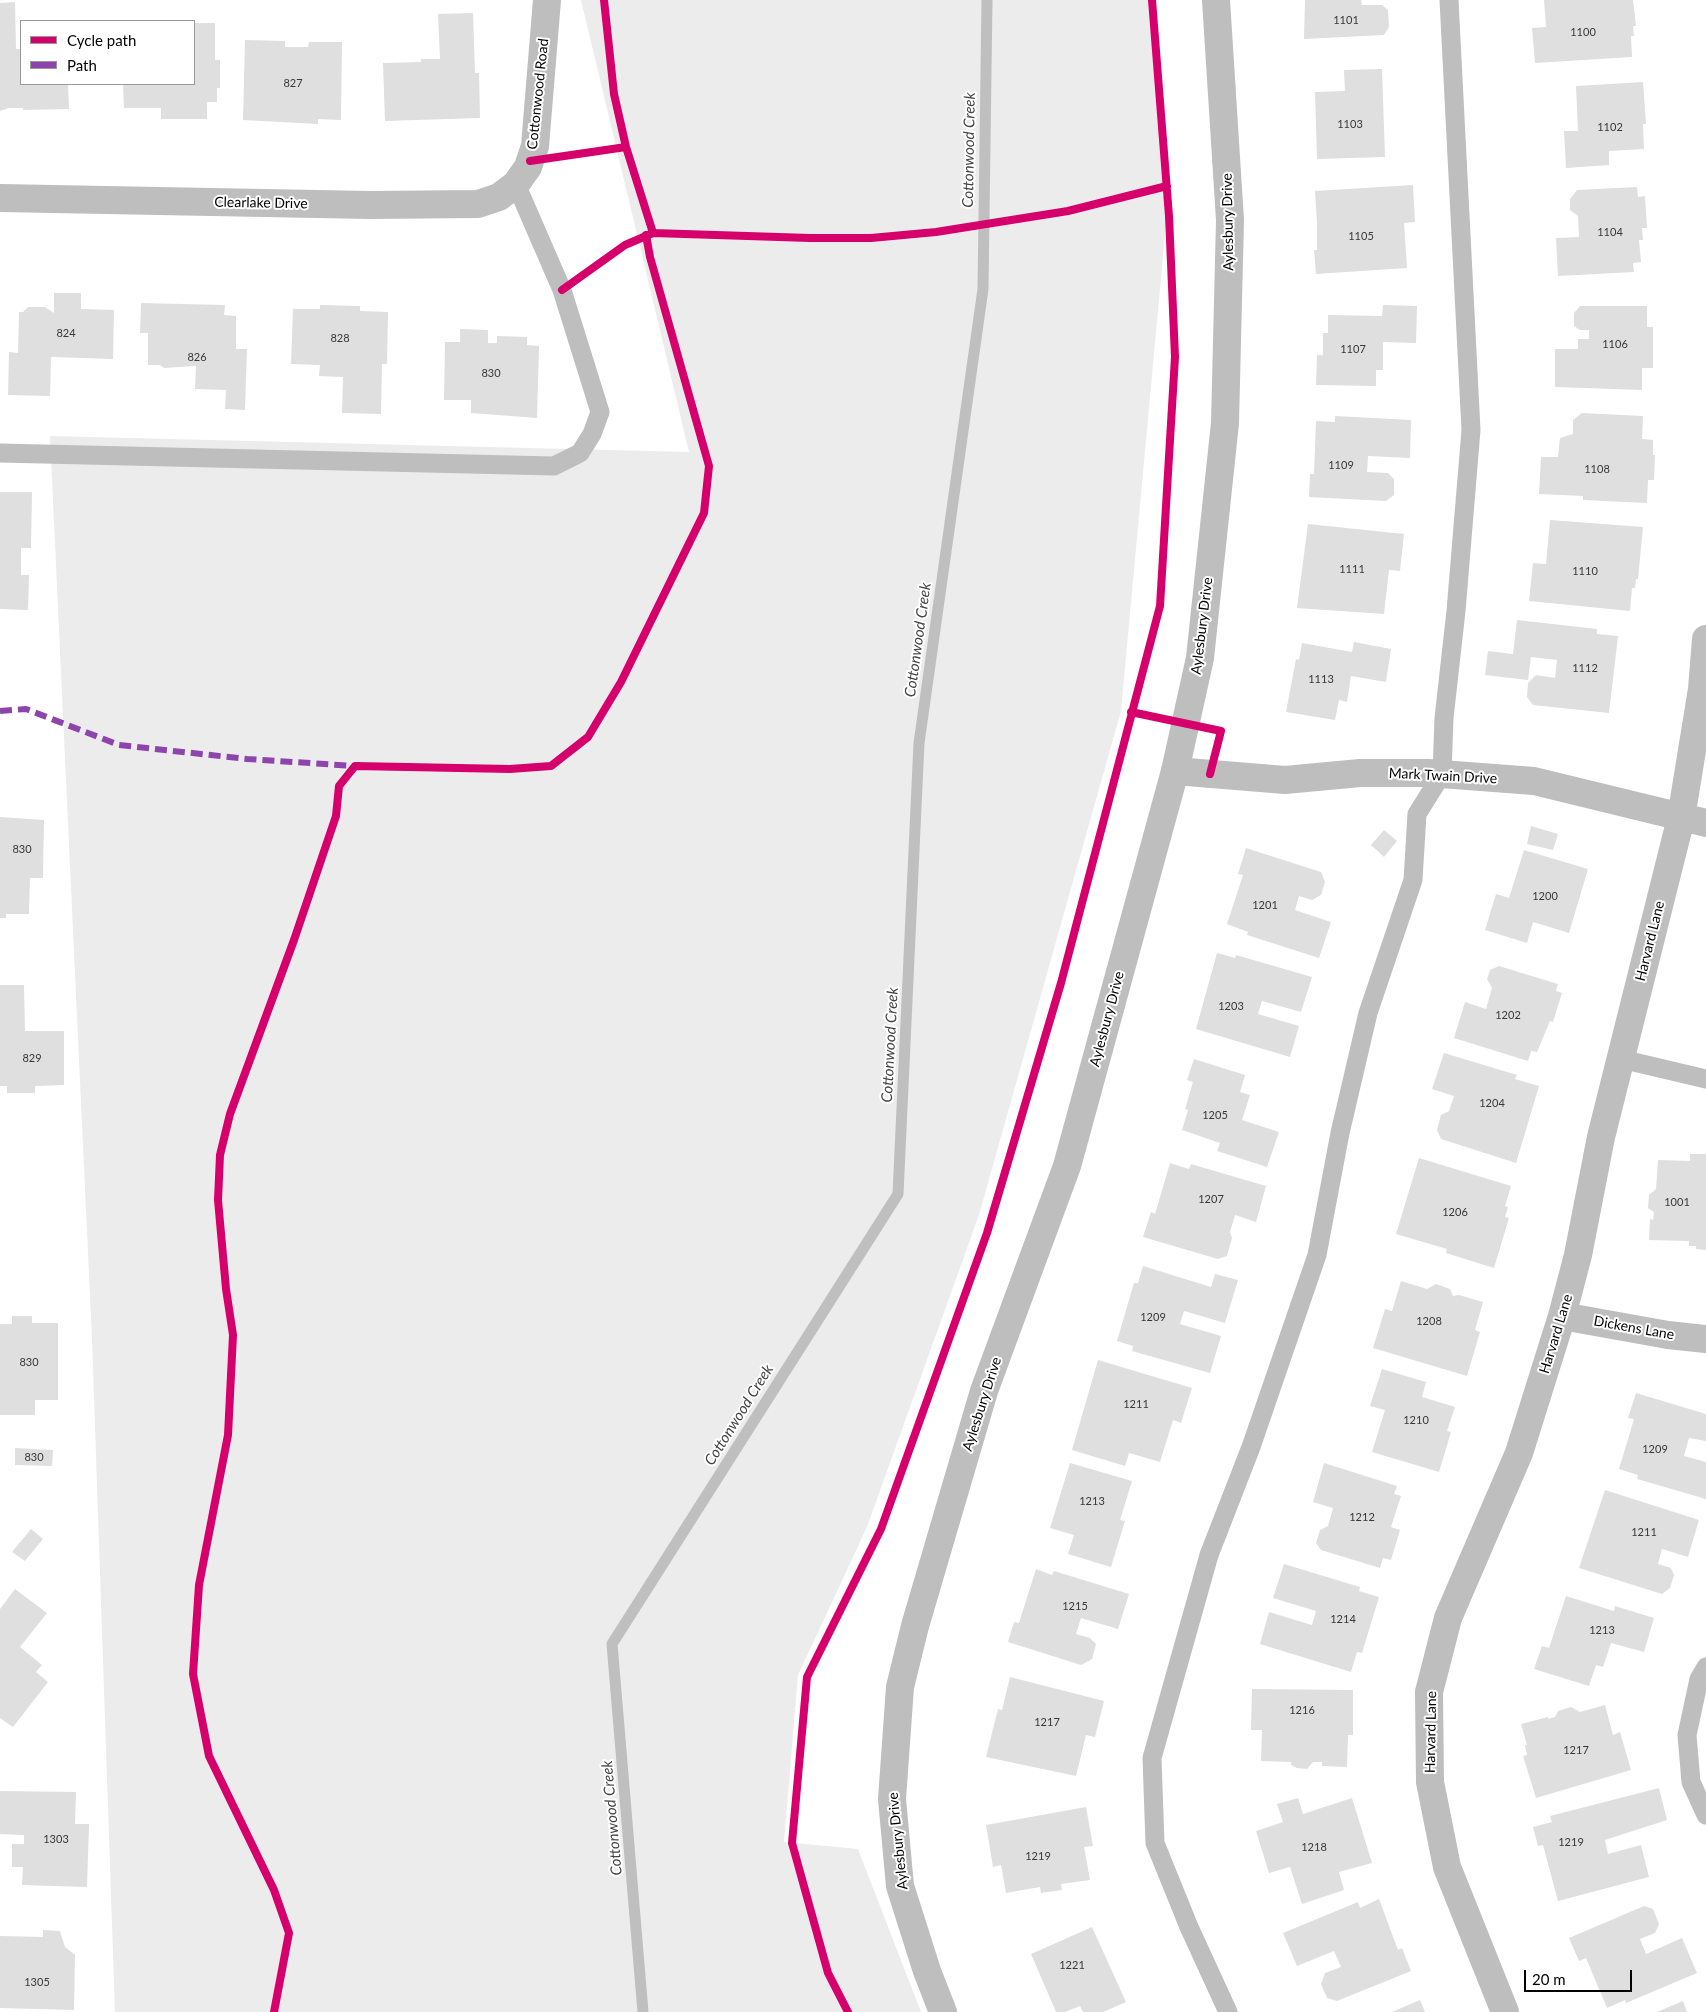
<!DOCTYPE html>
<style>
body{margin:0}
#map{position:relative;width:1706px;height:2012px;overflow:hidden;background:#fff;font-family:Lato,sans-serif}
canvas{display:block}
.legend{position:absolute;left:20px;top:20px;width:175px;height:65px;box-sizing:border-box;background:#fff;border:1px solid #999;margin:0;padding:6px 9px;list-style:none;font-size:15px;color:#000}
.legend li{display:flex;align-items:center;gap:10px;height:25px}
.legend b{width:25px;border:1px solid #999}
.scale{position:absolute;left:1524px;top:1970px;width:108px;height:22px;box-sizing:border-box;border:2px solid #000;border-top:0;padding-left:6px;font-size:15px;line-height:18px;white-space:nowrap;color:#000;-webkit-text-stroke:4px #fff;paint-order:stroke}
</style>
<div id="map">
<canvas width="1706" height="2012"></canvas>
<ul class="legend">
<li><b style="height:6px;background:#d6006c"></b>Cycle path</li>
<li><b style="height:6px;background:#8e44ad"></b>Path</li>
</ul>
<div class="scale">20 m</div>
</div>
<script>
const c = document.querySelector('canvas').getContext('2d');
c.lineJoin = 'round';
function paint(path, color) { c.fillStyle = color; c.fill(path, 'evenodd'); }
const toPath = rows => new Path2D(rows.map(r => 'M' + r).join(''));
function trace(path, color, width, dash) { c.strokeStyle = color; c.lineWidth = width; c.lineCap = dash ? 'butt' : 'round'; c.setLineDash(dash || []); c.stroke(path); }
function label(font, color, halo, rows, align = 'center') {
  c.font = font + ' Lato,sans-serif'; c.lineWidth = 4; c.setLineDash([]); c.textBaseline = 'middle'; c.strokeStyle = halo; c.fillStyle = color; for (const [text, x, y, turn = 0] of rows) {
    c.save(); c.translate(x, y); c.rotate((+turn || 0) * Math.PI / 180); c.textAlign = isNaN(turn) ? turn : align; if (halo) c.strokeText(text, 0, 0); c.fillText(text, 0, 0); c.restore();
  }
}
const green = toPath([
 [581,0,1152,0,1168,202,1121,711,979,1215,867,1527,798,1675,784,1842,858,1849,921,2012,115,2012,92,1339,50,436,689,452]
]);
const stream = toPath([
 [643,2012,612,1644,898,1194,919,743,983,289,987,0]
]);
const building = toPath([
 [1305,0,1361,0,1362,5,1382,5,1388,10,1389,27,1384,35,1304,39],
 [1544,0,1633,0,1636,26,1633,26,1634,36,1631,36,1632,57,1535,63,1532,28,1546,27],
 [15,2,16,49,21,49,21,84,68,84,69,109,23,110,23,108,9,108,0,111,0,3],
 [473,13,475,73,479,73,480,118,385,121,383,63,421,62,421,59,440,59,438,14],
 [194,23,215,23,215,60,220,60,220,88,217,88,217,102,207,102,207,119,161,119,161,108,124,108,123,84,194,84],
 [245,40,285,41,285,47,308,47,309,42,342,42,341,120,318,119,318,124,243,120],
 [1382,69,1385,157,1317,159,1315,92,1345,91,1344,70],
 [1643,82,1646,124,1643,124,1644,149,1609,151,1609,165,1566,168,1564,131,1578,131,1576,86],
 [1413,185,1415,222,1404,223,1407,268,1316,274,1314,250,1317,250,1317,223,1315,191],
 [1637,187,1638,197,1645,196,1647,228,1642,228,1643,240,1639,240,1641,262,1633,263,1634,272,1558,276,1556,238,1579,237,1578,216,1570,210,1570,199,1577,190],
 [54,293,81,293,81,309,114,310,113,359,51,357,50,396,8,395,9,352,18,353,19,312,23,312,28,307,45,307,54,313],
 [141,303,225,305,224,315,236,316,236,349,247,349,245,410,225,409,226,390,195,389,196,366,164,368,160,365,148,365,148,333,140,333],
 [320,305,360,306,360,311,388,312,387,364,382,364,381,414,342,413,343,377,319,376,320,365,291,364,293,309,320,309],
 [1383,305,1417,306,1416,343,1383,342,1383,370,1376,370,1376,386,1316,385,1317,355,1323,355,1323,333,1328,333,1328,315,1382,316],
 [1580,306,1647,306,1647,327,1653,327,1653,368,1642,368,1642,390,1555,387,1555,349,1578,349,1578,339,1589,339,1589,330,1580,330,1574,326,1574,313],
 [460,329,488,330,488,343,497,343,497,336,527,337,527,345,539,346,537,418,471,413,471,400,444,400,445,342,460,342],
 [1582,413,1643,416,1642,439,1653,440,1653,455,1655,455,1654,480,1648,480,1647,503,1583,500,1583,496,1539,494,1541,457,1558,457,1560,438,1573,434,1573,420],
 [1335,416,1411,420,1410,458,1368,456,1367,472,1388,473,1394,479,1394,495,1386,501,1309,497,1310,474,1314,474,1316,421,1335,422],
 [0,492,32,492,31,548,21,548,21,575,29,575,28,610,0,609],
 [1550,520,1643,527,1638,579,1636,579,1635,588,1632,588,1630,611,1529,601,1533,563,1546,564],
 [1308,524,1404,534,1400,571,1389,570,1384,614,1297,608],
 [1517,620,1597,629,1597,634,1618,636,1609,713,1533,705,1527,697,1528,683,1536,675,1555,678,1557,660,1531,657,1528,680,1485,675,1488,651,1513,654],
 [1354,642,1391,649,1386,682,1351,676,1347,702,1339,700,1335,720,1286,712,1296,659,1299,660,1302,643,1352,652],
 [0,817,44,820,43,878,30,878,29,914,6,914,6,918,0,918],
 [1531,826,1558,834,1553,850,1527,844],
 [1384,830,1397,841,1384,857,1371,845],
 [1246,848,1321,872,1325,882,1321,895,1312,900,1299,896,1295,910,1331,922,1319,958,1247,935,1248,932,1227,924,1243,875,1238,874],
 [1524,850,1588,869,1569,933,1533,922,1527,943,1485,930,1496,894,1509,898],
 [1217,953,1235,958,1236,955,1312,977,1301,1012,1262,1001,1258,1014,1299,1026,1290,1057,1196,1029],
 [1499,966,1558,984,1556,991,1562,993,1553,1022,1550,1021,1537,1052,1531,1051,1528,1061,1454,1038,1465,1002,1486,1009,1492,988,1487,979,1490,970],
 [0,985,24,985,25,1031,64,1031,64,1085,35,1086,35,1093,7,1093,7,1086,0,1086],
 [1444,1053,1517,1075,1515,1079,1539,1086,1516,1163,1441,1139,1437,1130,1441,1115,1449,1111,1454,1096,1432,1089],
 [1194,1059,1245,1075,1240,1092,1250,1095,1242,1120,1279,1132,1267,1167,1217,1151,1220,1143,1182,1130,1188,1110,1185,1109,1193,1082,1187,1080],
 [1690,1154,1706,1154,1706,1250,1696,1249,1696,1246,1689,1246,1689,1241,1649,1240,1650,1219,1653,1220,1654,1212,1648,1208,1649,1195,1656,1189,1658,1160,1690,1161],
 [1419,1158,1511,1186,1505,1206,1508,1207,1505,1217,1509,1218,1494,1268,1446,1253,1447,1249,1396,1234],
 [1170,1163,1189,1169,1191,1164,1266,1186,1256,1222,1235,1215,1230,1232,1232,1238,1227,1256,1218,1259,1143,1237,1151,1212,1155,1214],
 [1143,1266,1211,1287,1215,1274,1238,1280,1225,1323,1184,1311,1180,1324,1221,1336,1210,1373,1132,1351,1133,1346,1117,1341,1134,1283,1138,1283],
 [1401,1281,1427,1289,1436,1284,1450,1289,1453,1296,1459,1295,1483,1302,1475,1330,1480,1332,1467,1376,1373,1348,1385,1309,1392,1311],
 [12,1316,32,1316,32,1323,58,1323,58,1400,35,1400,35,1415,0,1415,0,1324,12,1324],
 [1098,1360,1192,1388,1181,1423,1173,1420,1160,1462,1129,1453,1125,1466,1072,1450],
 [1382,1369,1426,1382,1422,1397,1455,1407,1447,1431,1451,1432,1439,1472,1372,1452,1385,1410,1370,1406],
 [1636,1393,1706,1414,1706,1441,1689,1438,1684,1456,1706,1462,1706,1499,1637,1479,1638,1475,1619,1469,1634,1419,1628,1418],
 [15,1448,53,1450,52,1466,15,1465],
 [1070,1463,1132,1481,1120,1520,1125,1521,1111,1567,1068,1554,1074,1535,1050,1528],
 [1324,1463,1397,1486,1394,1494,1401,1496,1391,1527,1400,1530,1391,1560,1383,1558,1380,1568,1321,1550,1316,1543,1320,1530,1328,1526,1333,1508,1313,1502],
 [1605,1490,1699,1520,1688,1557,1662,1549,1658,1564,1671,1568,1674,1575,1670,1588,1662,1594,1579,1568],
 [31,1529,43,1539,25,1561,12,1552],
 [1284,1564,1360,1587,1359,1591,1379,1597,1362,1653,1357,1652,1351,1672,1260,1644,1269,1612,1312,1625,1316,1611,1273,1598],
 [1036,1569,1052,1575,1054,1571,1129,1594,1118,1629,1081,1618,1076,1634,1090,1638,1096,1644,1092,1659,1081,1665,1008,1642,1014,1622,1019,1623],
 [15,1589,47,1613,20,1647,42,1665,36,1672,48,1682,13,1727,0,1718,0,1609],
 [1566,1596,1614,1611,1615,1606,1654,1618,1644,1652,1611,1643,1603,1667,1596,1665,1589,1686,1534,1669,1542,1646,1549,1648],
 [1010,1677,1104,1701,1095,1737,1086,1735,1076,1776,986,1757,998,1709,1002,1710],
 [1252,1689,1353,1690,1353,1735,1348,1735,1347,1767,1322,1766,1322,1762,1313,1762,1307,1769,1297,1768,1291,1765,1291,1762,1261,1761,1262,1730,1251,1730],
 [1605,1705,1613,1735,1620,1732,1631,1770,1536,1798,1523,1756,1527,1755,1525,1745,1527,1745,1521,1724,1548,1717,1548,1719,1555,1717,1558,1711,1571,1707,1580,1712],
 [1659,1788,1667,1820,1605,1840,1608,1854,1641,1845,1649,1877,1558,1901,1543,1845,1538,1846,1533,1827,1552,1822,1550,1816],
 [0,1791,76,1792,75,1824,89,1824,87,1887,22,1885,23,1867,12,1867,12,1844,24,1844,24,1835,0,1834],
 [1298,1798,1303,1814,1352,1798,1372,1863,1339,1872,1344,1890,1302,1904,1290,1867,1269,1873,1256,1831,1283,1822,1277,1804],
 [1086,1807,1093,1846,1084,1847,1090,1880,1061,1884,1062,1890,1041,1893,1040,1887,1006,1893,1001,1865,993,1867,986,1825],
 [1379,1899,1398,1950,1402,1948,1411,1971,1337,2001,1327,1998,1321,1984,1325,1973,1341,1967,1334,1951,1297,1966,1283,1933,1358,1902,1360,1908],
 [1644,1906,1653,1909,1659,1924,1655,1933,1640,1939,1646,1954,1682,1938,1697,1973,1626,2003,1625,2000,1607,2008,1586,1958,1579,1961,1569,1938],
 [1092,1927,1126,2002,1103,2012,1083,2012,1080,2006,1065,2012,1056,2012,1031,1954],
 [43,1930,60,1931,65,1947,75,1955,74,2010,0,2008,0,1936,43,1937],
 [1420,2000,1425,2012,1392,2012],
 [1683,2001,1687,2012,1657,2012]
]);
const service = toPath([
 [0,453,554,466,580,453,592,434,600,412,562,290,516,184],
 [1621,1059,1706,1079],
 [1706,1667,1699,1679,1687,1735,1691,1782,1706,1815],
 [1228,2012,1189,1927,1155,1843,1152,1758,1209,1555,1251,1447,1317,1255,1340,1133,1368,1013,1413,880,1417,814,1442,774,1444,718,1456,611,1471,430,1449,0]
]);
const minor = toPath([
 [0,198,370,205,478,204,499,197,516,184,528,167,535,146,547,0],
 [1175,771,1285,780,1360,773,1428,773,1534,781,1706,823],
 [1562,1316,1668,1335,1706,1339],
 [1505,2012,1447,1867,1430,1782,1429,1692,1448,1618,1519,1453,1562,1316,1578,1255,1601,1137,1681,818,1702,689,1706,639]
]);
const tertiary = toPath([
 [943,2012,927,1971,900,1886,892,1799,900,1687,915,1626,984,1391,1067,1166,1175,771,1200,658,1225,423,1230,220,1216,0]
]);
const quiet = toPath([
 [0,711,26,709,119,745,247,759,355,766]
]);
const cycleway = toPath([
 [604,0,614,94,626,147,653,233],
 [530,161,626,147],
 [562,290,625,245,653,233,810,238,871,238,936,232,1068,211,1167,186],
 [1131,712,1221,731,1210,774],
 [274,2012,289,1933,274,1890,209,1756,193,1674,199,1585,228,1435,233,1335,226,1289,218,1200,220,1155,230,1114,294,940,336,816,339,786,355,766,510,769,551,766,588,737,621,682,704,513,709,466,650,257,646,235],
 [848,2012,828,1973,792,1843,807,1677,881,1529,987,1233,1061,983,1160,606,1175,357,1169,216,1152,0]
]);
const numberNames = [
 ["1101",1346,20],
 ["1100",1583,32],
 ["827",293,83],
 ["1103",1350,124],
 ["1102",1610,127],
 ["1104",1610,232],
 ["1105",1361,236],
 ["824",66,333],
 ["828",340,338],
 ["1106",1615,344],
 ["1107",1353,349],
 ["826",197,357],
 ["830",491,373],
 ["1109",1341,465],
 ["1108",1597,469],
 ["1111",1352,569],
 ["1110",1585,571],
 ["1112",1585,668],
 ["1113",1321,679],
 ["830",22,849],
 ["1200",1545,896],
 ["1201",1265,905],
 ["1203",1231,1006],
 ["1202",1508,1015],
 ["829",32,1058],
 ["1204",1492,1103],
 ["1205",1215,1115],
 ["1207",1211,1199],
 ["1001",1677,1202],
 ["1206",1455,1212],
 ["1209",1153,1317],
 ["1208",1429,1321],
 ["830",29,1362],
 ["1211",1136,1404],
 ["1210",1416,1420],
 ["1209",1655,1449],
 ["830",34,1457],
 ["1213",1092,1501],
 ["1212",1362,1517],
 ["1211",1644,1532],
 ["1215",1075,1606],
 ["1214",1343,1619],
 ["1213",1602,1630],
 ["1216",1302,1710],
 ["1217",1047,1722],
 ["1217",1576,1750],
 ["1303",56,1839],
 ["1219",1571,1842],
 ["1218",1314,1847],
 ["1219",1038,1856],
 ["1221",1072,1965],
 ["1305",37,1982]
];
const streetNames = [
 ["Cottonwood Road",538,94,-84],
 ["Clearlake Drive",261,203,1],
 ["Aylesbury Drive",1228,222,-91],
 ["Aylesbury Drive",1202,626,-83],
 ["Mark Twain Drive",1443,776,3],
 ["Harvard Lane",1650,941,-76],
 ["Aylesbury Drive",1107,1019,-75],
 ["Dickens Lane",1634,1328,10],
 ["Harvard Lane",1556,1334,-73],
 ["Aylesbury Drive",982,1404,-72],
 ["Harvard Lane",1431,1732,-89],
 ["Aylesbury Drive",898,1841,-96]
];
const waterNames = [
 ["Cottonwood Creek",969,150,-89],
 ["Cottonwood Creek",918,640,-82],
 ["Cottonwood Creek",890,1045,-87],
 ["Cottonwood Creek",739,1415,-58],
 ["Cottonwood Creek",612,1818,-95]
];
paint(green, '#ececec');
trace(stream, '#bfbfbf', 11);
paint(building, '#dfdfdf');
trace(service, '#bebebe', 19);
trace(minor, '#bebebe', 28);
trace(tertiary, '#bebebe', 28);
trace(quiet, '#8e44ad', 6, [12, 6]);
trace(cycleway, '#d6006c', 8);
label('11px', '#383838', null, numberNames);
label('14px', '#000', '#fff', streetNames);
label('italic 15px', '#444', '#fff', waterNames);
</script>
